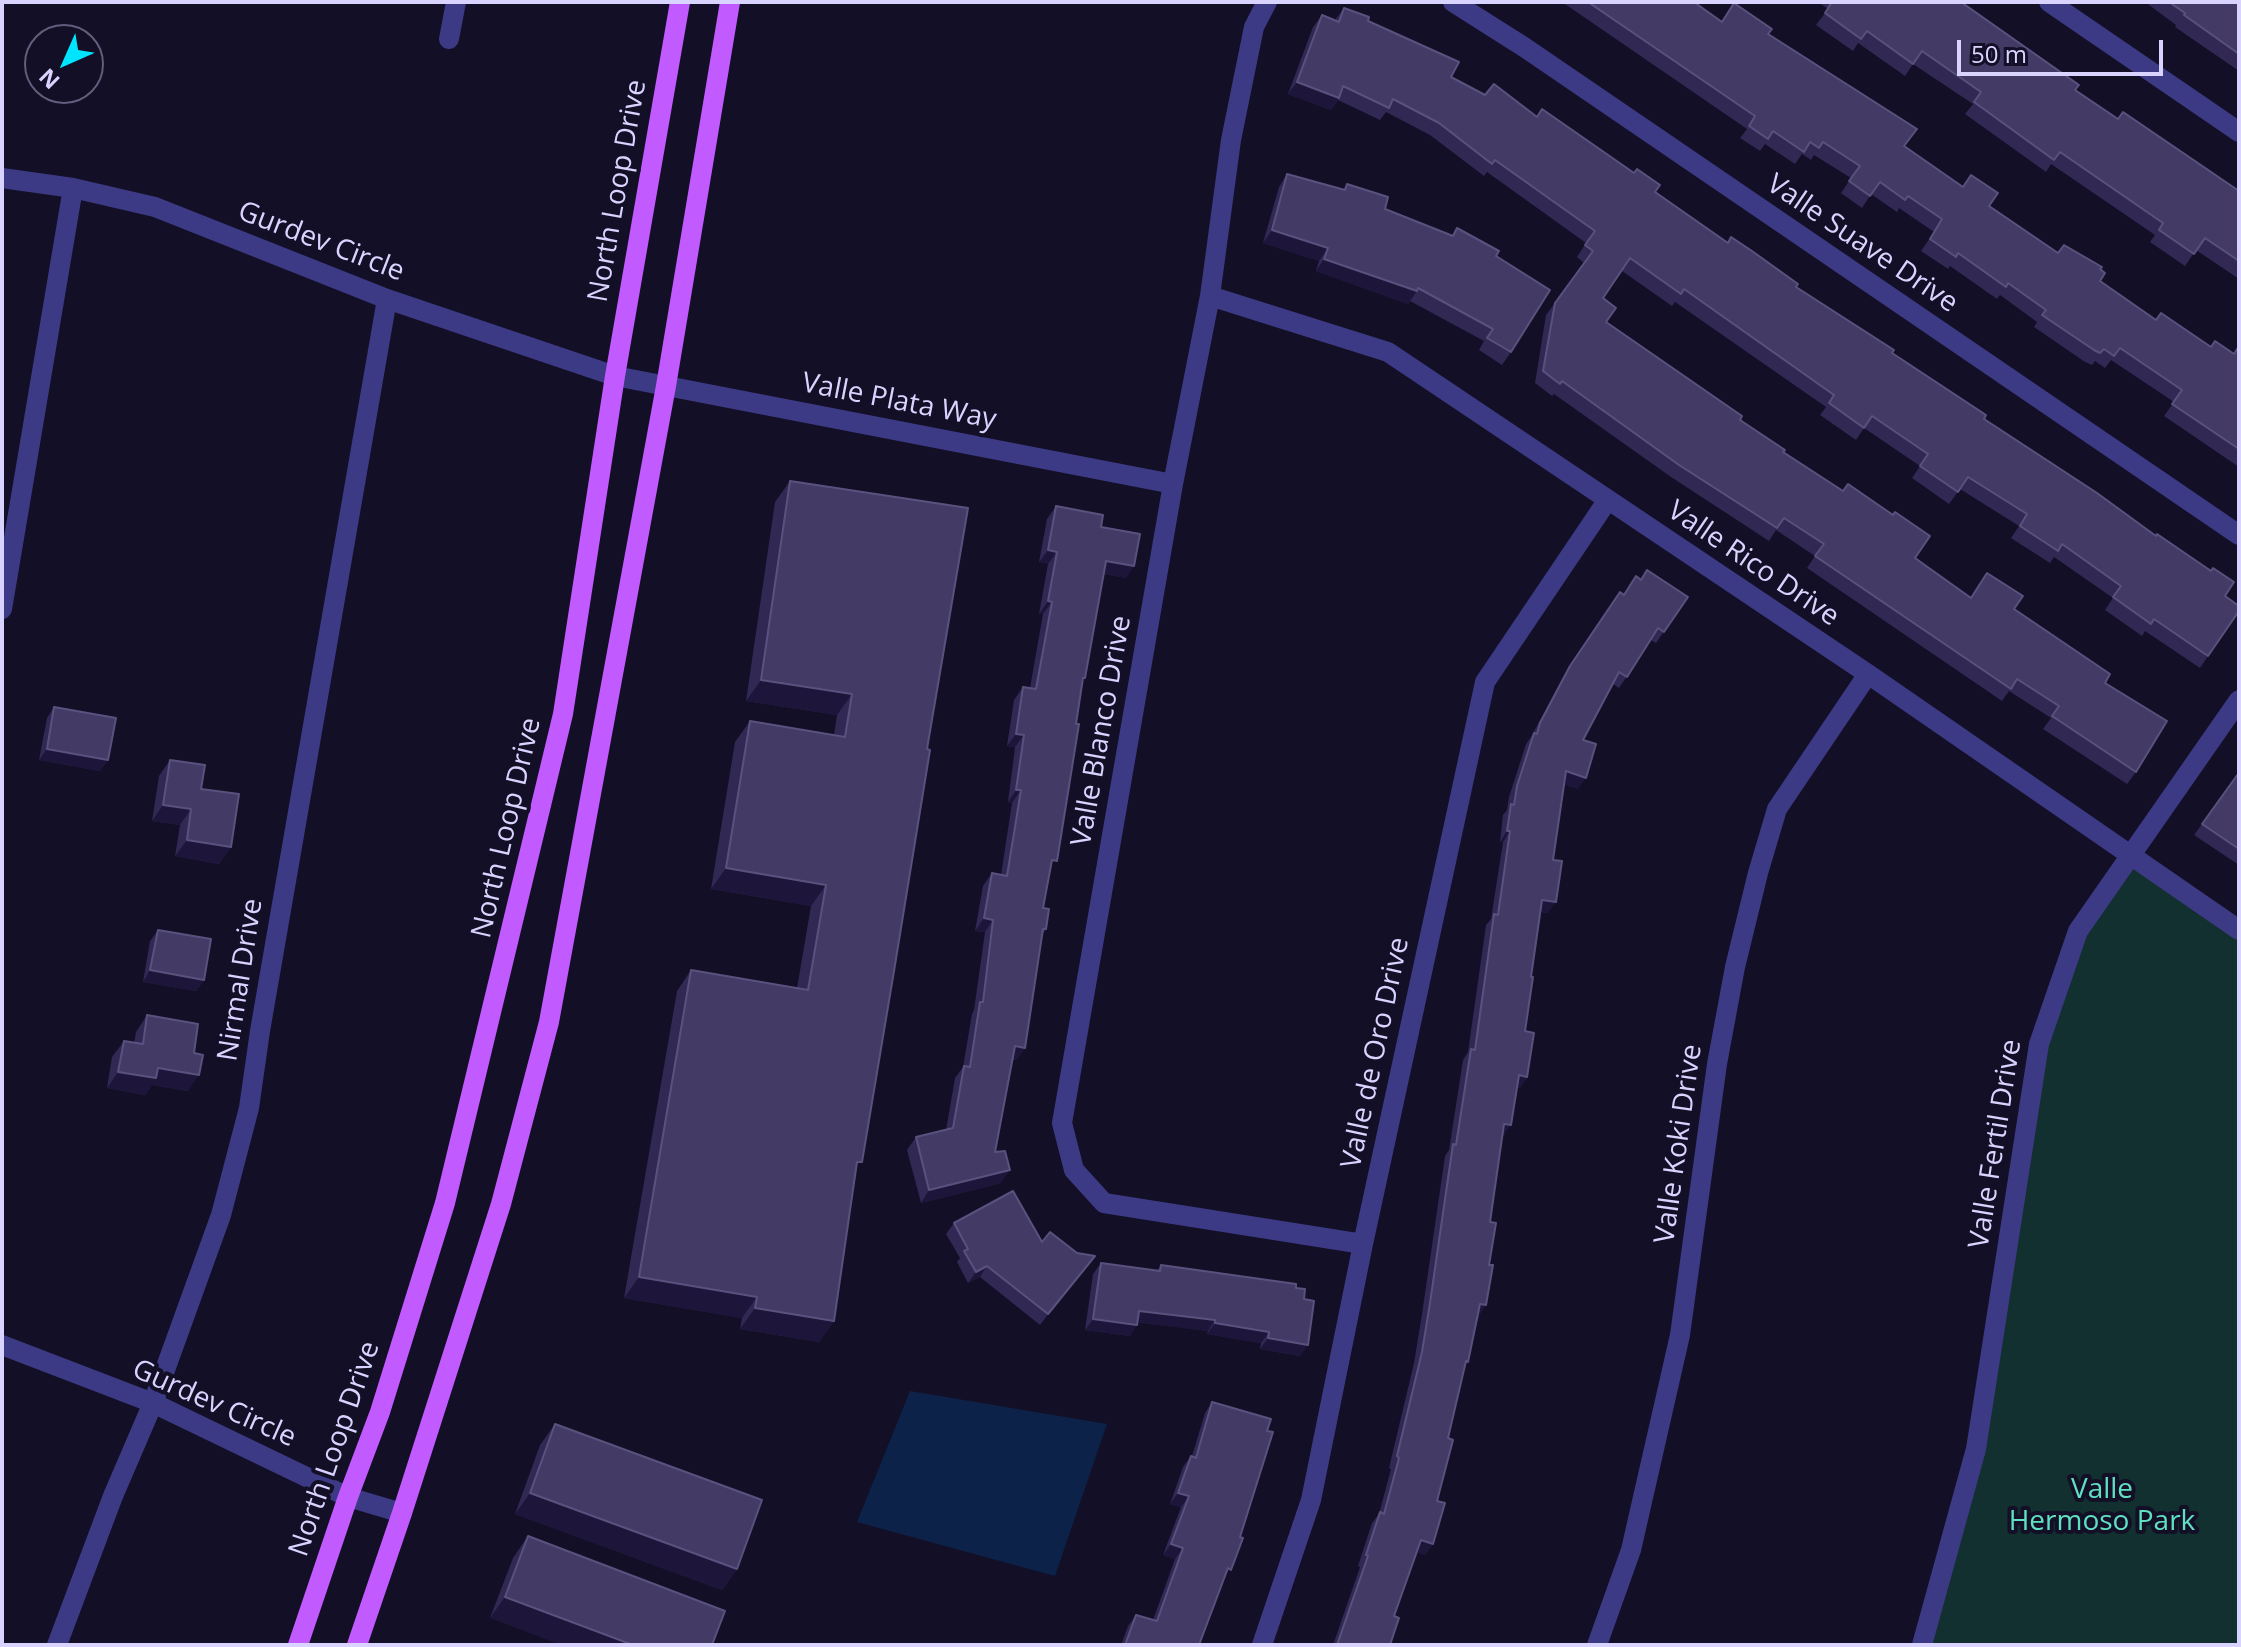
<!DOCTYPE html>
<style>
body{margin:0}
#map{position:relative;width:2241px;height:1647px;overflow:hidden;background:#130f26;font-family:"Open Sans",sans-serif}
canvas{display:block}
.frame{position:absolute;inset:0;border:4px solid #d9d4ff;pointer-events:none}
.north{position:absolute;left:24px;top:24px;width:80px;height:80px;box-sizing:border-box;background:#130f26;border:2px solid #625e7d;border-radius:50%;rotate:225deg;font-size:22px;font-weight:700;line-height:32px;text-align:center;color:#d9d4ff}
.north::after{content:'';display:block;margin:auto;width:28px;height:36px;background:#00e5ff;clip-path:polygon(50% 0,100% 100%,50% 72%,0 100%)}
.scale{position:absolute;left:1957px;top:40px;width:206px;height:36px;box-sizing:border-box;border:4px solid #d9d4ff;border-top:0;padding-left:10px;font-size:24px;line-height:28px;white-space:nowrap;color:#d9d4ff;-webkit-text-stroke:6px #130f26;paint-order:stroke}
</style>
<div id="map">
<canvas width="2241" height="1647"></canvas>
<div class="frame"></div>
<div class="north">N</div>
<div class="scale">50 m</div>
</div>
<script>
const c = document.querySelector('canvas').getContext('2d');
c.lineJoin = 'round';
function paint(path, color) { c.fillStyle = color; c.fill(path, 'evenodd'); }
const toPath = rows => new Path2D(rows.map(r => 'M' + r).join(''));
function trace(path, color, width, dash) { c.strokeStyle = color; c.lineWidth = width; c.lineCap = dash ? 'butt' : 'round'; c.setLineDash(dash || []); c.stroke(path); }
function label(font, color, halo, rows, align = 'center') {
  c.font = font + ' "Open Sans",sans-serif'; c.lineWidth = 8; c.setLineDash([]); c.textBaseline = 'middle'; c.strokeStyle = halo; c.fillStyle = color; for (const [text, x, y, turn = 0] of rows) {
    c.save(); c.translate(x, y); c.rotate((+turn || 0) * Math.PI / 180); c.textAlign = isNaN(turn) ? turn : align; if (halo) c.strokeText(text, 0, 0); c.fillText(text, 0, 0); c.restore();
  }
}
const green = toPath([
 [2129,856,2239,930,2239,1645,1922,1645,1976,1449,2039,1044,2078,931]
]);
const water = toPath([
 [910,1391,1107,1424,1055,1576,857,1522]
]);
const minor = toPath([
 [1267,2,1254,27,1231,140,1210,296,1173,484,1062,1123,1074,1170,1104,1203,1363,1244],
 [1453,2,1524,47,2239,535],
 [2049,2,2239,132],
 [449,39,456,2],
 [2,178,73,188,155,207,387,299,615,376,1173,484],
 [1210,296,1388,352,1868,674,2239,930],
 [2,609,73,188],
 [2,1345,153,1403,348,1497,402,1513],
 [57,1645,113,1496,153,1403,221,1215,249,1108,260,1031,387,299],
 [1262,1645,1311,1500,1363,1244,1485,682,1607,501],
 [1597,1645,1631,1550,1680,1335,1717,1064,1735,967,1758,873,1777,809,1868,674],
 [1922,1645,1976,1449,2039,1044,2078,931,2239,700]
]);
const major = toPath([
 [298,1645,348,1497,380,1412,445,1203,563,714,615,376,680,2],
 [357,1645,402,1513,501,1204,549,1022,666,386,730,2]
]);
const wall = toPath([
 [1562,2,1694,2,1721,22,1768,34,1904,146,2058,253,2100,269,2100,281,2156,320,2211,347,2234,354,2239,346,2239,467,2164,416,2174,402,2111,360,2105,368,2095,361,2092,365,2085,362,2034,327,2037,322,2000,295,1997,299,1950,266,1948,269,1921,251,1934,232,1899,208,1897,212,1871,194,1862,208,1841,193,1851,178,1814,155,1811,160,1802,154,1795,164,1765,144,1760,151,1740,138,1747,129],
 [1818,2,1961,2,2075,90,2118,119,2239,191,2239,279,2196,250,2185,266,2150,242,2155,235,2051,164,2046,172,1965,114,1973,104,1913,64,1905,76,1858,43,1853,51,1816,25,1828,9],
 [2145,2,2239,2,2239,71,2175,27,2176,25],
 [1344,8,1368,21,1451,77,1485,95,1537,117,1655,192,1728,243,1796,287,1892,353,1984,419,2225,596,2208,656,2200,668,2145,631,2142,636,2105,610,2113,598,2054,557,2050,563,2011,538,2019,526,1960,489,1949,504,1912,478,1920,466,1864,428,1856,440,1820,415,1826,407,1675,302,1672,306,1622,271,1603,298,1606,322,1783,452,1915,558,1971,597,2014,609,2105,683,2136,772,2127,784,2043,729,2051,718,2009,691,2002,701,1807,568,1815,556,1776,530,1769,541,1671,477,1554,394,1552,396,1535,383,1546,315,1584,263,1577,257,1586,243,1487,172,1484,176,1430,135,1386,112,1380,120,1338,100,1331,110,1288,94,1313,27,1322,15,1335,20],
 [1287,174,1343,190,1347,184,1385,209,1452,235,1457,228,1496,256,1511,352,1502,365,1479,350,1484,341,1410,301,1408,304,1316,271,1319,261,1263,243,1279,187],
 [790,481,968,508,856,1171,834,1321,819,1342,740,1329,742,1318,624,1298,677,991,691,970,797,988,811,906,711,889,735,742,750,721,834,735,837,715,746,701,775,502],
 [1056,506,1101,527,1126,578,1104,574,1082,682,1043,908,1046,929,1042,935,1025,1048,1016,1060,1012,1060,995,1152,1001,1183,921,1203,907,1150,916,1137,946,1130,955,1078,963,1067,972,1014,974,1010,985,932,975,931,983,886,992,873,1001,875,1012,803,1008,802,1015,747,1007,746,1014,700,1023,687,1030,688,1043,614,1039,614,1048,564,1039,562,1047,519],
 [1641,579,1688,597,1656,643,1651,640,1619,688,1613,684,1583,740,1578,789,1564,784,1553,860,1548,913,1541,912,1531,977,1525,1031,1527,1077,1520,1088,1517,1087,1504,1136,1502,1136,1491,1205,1479,1316,1464,1368,1448,1438,1437,1501,1433,1544,1425,1555,1417,1552,1394,1616,1390,1645,1333,1645,1360,1567,1358,1566,1372,1523,1379,1514,1391,1469,1389,1468,1414,1363,1422,1314,1445,1156,1449,1150,1463,1060,1468,1052,1486,925,1491,919,1503,842,1500,842,1503,815,1507,810,1509,797,1526,744,1531,737,1563,677,1620,592,1623,594],
 [54,707,108,760,100,771,39,760,47,718],
 [170,760,201,789,231,847,219,864,175,856,180,825,152,821,159,776],
 [2238,774,2239,775,2239,865,2194,835],
 [158,930,204,980,196,991,143,982,150,941],
 [147,1015,188,1091,152,1085,145,1095,107,1088,112,1057,124,1041,134,1043,136,1032],
 [954,1223,1042,1242,1077,1253,1087,1267,1040,1325,980,1277,968,1283,957,1262,960,1258,946,1234],
 [1101,1263,1157,1271,1161,1265,1296,1288,1300,1356,1260,1349,1261,1343,1207,1334,1208,1331,1138,1322,1130,1336,1085,1330,1093,1274],
 [1212,1402,1223,1581,1199,1645,1121,1645,1128,1626,1136,1615,1153,1620,1175,1559,1163,1555,1181,1507,1170,1504,1183,1467,1191,1456,1192,1456,1205,1413],
 [555,1424,737,1569,722,1590,515,1514,540,1445],
 [528,1536,725,1611,490,1618,513,1558]
]);
const shadedWall = toPath([
 [1297,82,1339,98,1331,110,1288,94],
 [1272,230,1328,248,1319,261,1263,243],
 [1324,259,1417,291,1408,304,1316,271],
 [1048,550,1057,552,1048,564,1039,562],
 [1106,561,1134,566,1126,578,1098,573],
 [1048,601,1052,602,1043,614,1039,614],
 [761,680,852,694,837,715,746,701],
 [1016,734,1024,735,1015,747,1007,746],
 [47,749,108,760,100,771,39,760],
 [1566,771,1586,778,1578,789,1559,782],
 [1016,790,1021,790,1012,803,1008,802],
 [163,805,191,809,180,825,152,821],
 [1507,831,1510,831,1503,842,1500,842],
 [187,840,231,847,219,864,175,856],
 [726,868,826,885,811,906,711,889],
 [1542,900,1556,902,1548,913,1535,911],
 [984,918,993,920,985,932,975,931],
 [150,970,204,980,196,991,143,982],
 [1015,1046,1025,1048,1016,1060,1006,1058],
 [158,1068,199,1075,188,1091,152,1085,145,1095,107,1088,118,1072],
 [1519,1075,1527,1077,1520,1088,1511,1086],
 [1504,1124,1511,1125,1504,1136,1496,1135],
 [1010,1170,1001,1183,921,1203,929,1190],
 [1095,1256,1087,1267,1040,1325,1048,1314],
 [987,1266,980,1277,968,1283,976,1272],
 [639,1277,757,1297,742,1318,624,1298],
 [1480,1304,1486,1305,1479,1316,1472,1315],
 [755,1308,834,1321,819,1342,740,1329],
 [1139,1311,1215,1320,1208,1331,1131,1322],
 [1093,1319,1137,1325,1130,1336,1085,1330],
 [1215,1323,1269,1332,1261,1343,1207,1334],
 [1268,1338,1308,1345,1300,1356,1260,1349],
 [530,1493,737,1569,722,1590,515,1514],
 [1178,1493,1189,1496,1181,1507,1170,1504],
 [1421,1540,1433,1544,1425,1555,1413,1551],
 [1171,1544,1183,1548,1175,1559,1163,1555],
 [505,1597,633,1645,561,1645,490,1618]
]);
const building = toPath([
 [1588,2,1694,2,1722,22,1734,3,1772,29,1768,34,1917,129,1904,146,1963,187,1971,175,1998,193,1989,206,2058,253,2064,245,2102,267,2100,269,2105,273,2100,281,2156,320,2161,313,2211,347,2215,341,2234,354,2239,346,2239,449,2172,404,2182,390,2120,348,2114,356,2104,349,2100,353,2094,350,2042,315,2046,310,2008,283,2006,287,1958,253,1956,257,1930,239,1942,219,1908,196,1905,200,1880,182,1870,196,1849,181,1860,166,1823,142,1819,148,1810,142,1804,152,1773,131,1768,139,1749,126,1755,116,1588,2],
 [1832,2,1961,2,2079,85,2075,90,2118,119,2123,112,2239,191,2239,261,2205,238,2194,254,2159,230,2163,223,2060,152,2054,160,1974,102,1981,92,1922,51,1913,64,1867,31,1861,39,1825,13,1832,2],
 [2169,2,2239,2,2239,54,2184,15,2185,13,2169,2],
 [1344,8,1369,17,1368,21,1459,62,1451,77,1485,95,1494,84,1537,117,1542,109,1634,173,1637,169,1660,185,1655,192,1728,243,1731,237,1752,251,1798,284,1796,287,1894,350,1892,353,1986,415,1984,419,2097,493,2156,536,2157,534,2211,571,2213,568,2234,582,2225,596,2239,606,2239,611,2208,656,2154,619,2151,624,2113,597,2121,586,2062,544,2058,551,2020,526,2027,514,1968,477,1958,492,1920,466,1928,454,1872,416,1864,428,1829,403,1834,395,1684,289,1681,294,1630,258,1603,298,1616,308,1606,322,1742,416,1740,420,1785,450,1783,452,1843,491,1848,484,1893,515,1895,512,1930,536,1915,558,1971,598,1987,573,2023,596,2014,609,2110,674,2105,683,2167,721,2136,772,2052,716,2059,706,2017,679,2011,689,1815,556,1824,544,1784,518,1777,528,1679,465,1562,381,1560,384,1543,371,1555,303,1593,251,1585,245,1595,231,1495,160,1492,164,1439,123,1393,99,1389,108,1343,86,1339,98,1297,82,1322,15,1339,22,1344,8],
 [1287,174,1345,190,1347,184,1388,197,1385,209,1453,236,1457,228,1499,251,1496,256,1550,290,1511,352,1487,338,1493,329,1418,288,1417,291,1324,259,1328,248,1272,230,1287,174],
 [790,481,968,508,927,749,930,750,894,971,862,1162,857,1162,834,1321,755,1308,757,1297,639,1277,691,970,808,990,826,885,726,868,750,721,845,737,852,694,761,680,790,481],
 [1056,506,1103,515,1101,527,1140,534,1134,566,1106,561,1085,678,1083,678,1076,724,1079,724,1057,861,1052,860,1043,908,1049,909,1046,929,1043,929,1025,1048,1015,1046,995,1152,1005,1151,1010,1170,929,1190,916,1137,953,1128,964,1066,970,1067,980,1002,983,1002,993,920,984,918,992,873,1007,876,1021,790,1016,790,1024,735,1016,734,1023,687,1036,689,1052,602,1048,601,1057,552,1048,550,1056,506],
 [1647,570,1688,597,1664,632,1658,628,1627,677,1619,672,1583,740,1596,744,1586,778,1566,771,1553,860,1562,861,1556,902,1542,900,1531,977,1533,977,1525,1031,1534,1033,1527,1077,1519,1075,1511,1125,1504,1124,1490,1222,1496,1223,1489,1265,1493,1265,1486,1305,1480,1304,1468,1362,1466,1361,1448,1438,1453,1440,1437,1501,1445,1503,1433,1544,1421,1540,1394,1616,1399,1618,1390,1645,1337,1645,1368,1556,1366,1555,1380,1512,1384,1514,1399,1458,1397,1456,1422,1352,1430,1303,1453,1144,1456,1145,1471,1049,1475,1050,1494,914,1498,915,1510,831,1507,831,1511,804,1514,805,1517,786,1534,733,1537,734,1540,723,1570,666,1620,592,1624,595,1636,576,1641,580,1647,570],
 [54,707,116,718,108,760,47,749,54,707],
 [170,760,205,765,201,789,239,794,231,847,187,840,191,809,163,805,170,760],
 [2238,774,2239,775,2239,849,2202,824,2238,774],
 [158,930,211,939,204,980,150,970,158,930],
 [147,1015,198,1024,194,1053,203,1055,199,1075,158,1068,156,1078,118,1072,124,1041,143,1044,147,1015],
 [1013,1191,1042,1242,1050,1232,1077,1253,1095,1256,1048,1314,987,1266,976,1272,964,1251,968,1249,954,1223,1013,1191],
 [1101,1263,1160,1271,1161,1265,1296,1284,1296,1288,1305,1289,1304,1299,1314,1301,1308,1345,1268,1338,1269,1332,1215,1323,1215,1320,1139,1311,1137,1325,1093,1319,1101,1263],
 [1212,1402,1271,1419,1267,1431,1273,1432,1240,1537,1243,1538,1231,1570,1228,1568,1199,1645,1125,1645,1136,1615,1157,1621,1183,1548,1171,1544,1189,1496,1178,1493,1191,1456,1196,1458,1212,1402],
 [555,1424,762,1500,737,1569,530,1493,555,1424],
 [528,1536,725,1611,712,1645,633,1645,505,1597,528,1536]
]);
const streetNames = [
 ["North Loop Drive",618,191,-80],
 ["Gurdev Circle",321,242,21],
 ["Valle Suave Drive",1862,244,34],
 ["Valle Plata Way",899,402,11],
 ["Valle Rico Drive",1753,564,34],
 ["Valle Blanco Drive",1102,731,-80],
 ["North Loop Drive",507,828,-77],
 ["Nirmal Drive",241,980,-81],
 ["Valle de Oro Drive",1376,1053,-78],
 ["Valle Koki Drive",1679,1144,-82],
 ["Valle Fertil Drive",1996,1144,-81],
 ["Gurdev Circle",214,1404,24],
 ["North Loop Drive",335,1449,-71]
];
const parkNames = [
 ["Valle",2102,1490],
 ["Hermoso Park",2102,1522]
];
paint(green, '#12302f');
paint(water, '#0c2248');
trace(minor, '#3d3a85', 20);
trace(major, '#c25bff', 20);
paint(wall, '#312854');
paint(shadedWall, '#1d163a');
paint(building, '#433a66');
trace(building, '#5a527e', 2);
label('28px', '#d9d4ff', '#130f26', streetNames);
label('28px', '#5fe0c0', '#130f26', parkNames);
</script>
